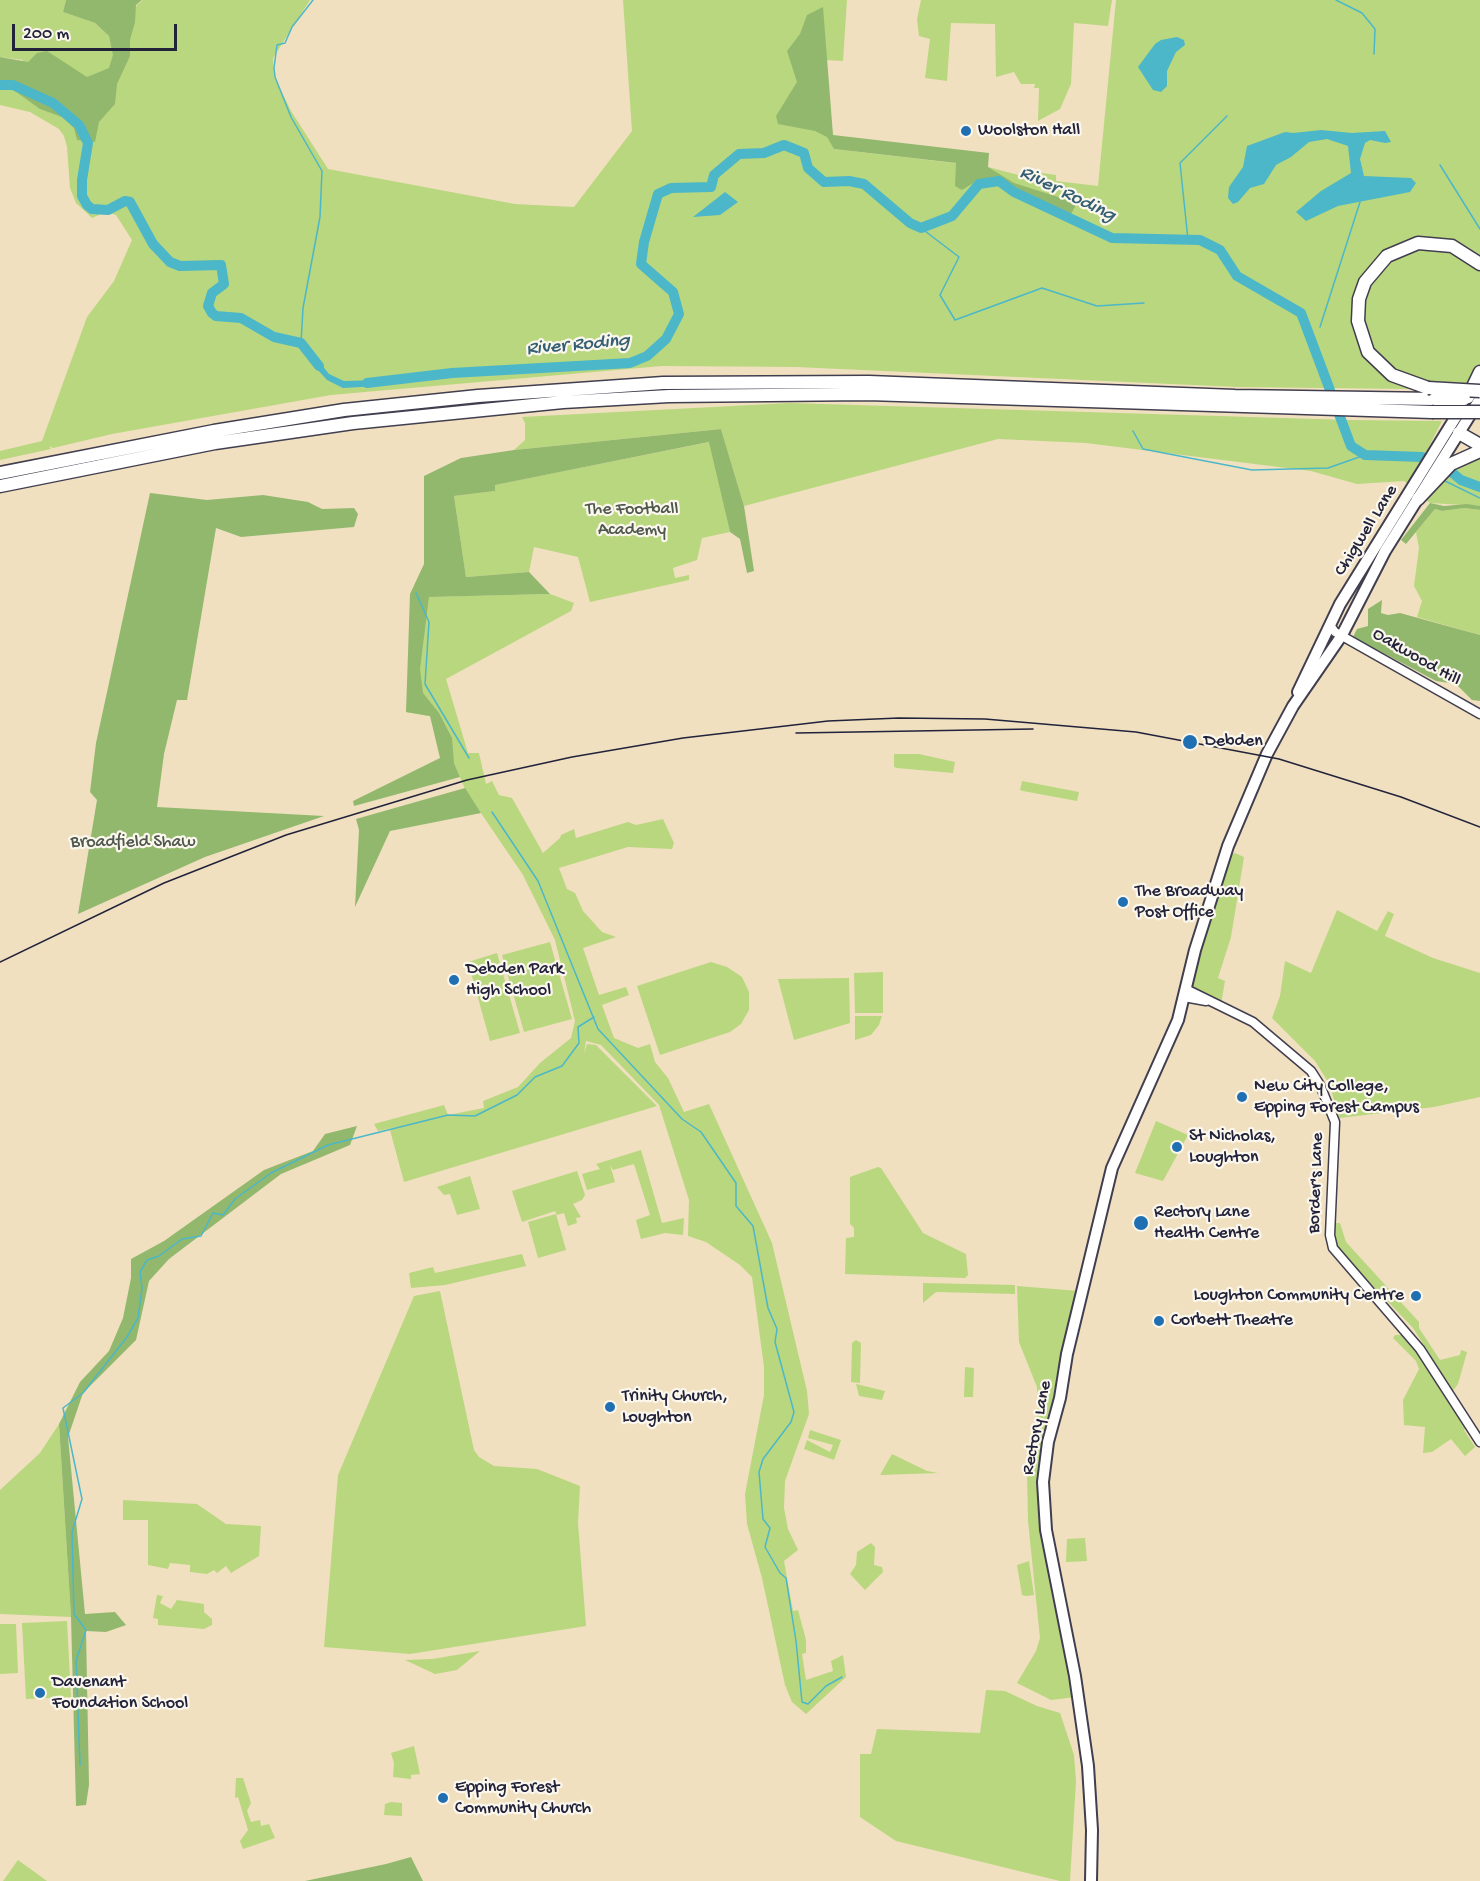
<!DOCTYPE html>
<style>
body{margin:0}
#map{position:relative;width:1480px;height:1881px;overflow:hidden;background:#f0e0c0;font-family:"Gochi Hand",sans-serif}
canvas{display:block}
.scale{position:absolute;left:12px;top:24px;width:165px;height:27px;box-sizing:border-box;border:3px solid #22223b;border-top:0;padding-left:8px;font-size:18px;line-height:21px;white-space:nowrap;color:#22223b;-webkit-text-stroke:4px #fbf7ec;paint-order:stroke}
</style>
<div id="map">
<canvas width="1480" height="1881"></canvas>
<div class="scale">200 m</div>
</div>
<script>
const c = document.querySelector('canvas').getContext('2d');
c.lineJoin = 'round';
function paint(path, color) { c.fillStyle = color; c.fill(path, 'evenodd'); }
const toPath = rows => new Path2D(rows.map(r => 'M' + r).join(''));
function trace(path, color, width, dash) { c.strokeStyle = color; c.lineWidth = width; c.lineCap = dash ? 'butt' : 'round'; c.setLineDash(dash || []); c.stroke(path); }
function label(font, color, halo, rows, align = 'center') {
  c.font = font + ' "Gochi Hand",sans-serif'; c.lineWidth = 4.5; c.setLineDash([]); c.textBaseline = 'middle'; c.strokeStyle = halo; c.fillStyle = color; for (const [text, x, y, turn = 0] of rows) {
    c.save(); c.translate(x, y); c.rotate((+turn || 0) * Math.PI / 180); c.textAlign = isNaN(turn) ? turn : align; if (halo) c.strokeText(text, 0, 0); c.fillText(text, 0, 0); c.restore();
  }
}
const green = toPath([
 [0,0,66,0,63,12,95,23,109,36,114,55,137,5,143,0,310,0,273,58,274,76,291,111,328,169,515,204,574,207,632,131,623,0,847,0,843,61,825,60,834,149,988,167,1034,179,1035,172,1056,175,1056,181,1098,186,1116,0,1480,0,1480,384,1431,381,1409,389,1237,387,796,367,662,366,331,395,112,434,53,448,49,446,51,449,0,460,0,451,42,441,87,317,114,281,132,240,116,215,106,212,92,218,76,203,70,188,67,147,64,136,59,129,30,112,0,105,0,75,19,69,23,60,0,57],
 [921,0,1112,0,1108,26,1074,23,1071,84,1060,109,1038,121,1039,88,1034,88,1035,84,1021,84,1014,72,996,77,995,24,951,23,947,81,925,78,930,39,919,36,917,19],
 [790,403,1350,420,1442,421,1409,485,1404,481,1357,484,1311,471,1086,443,998,439,744,506,721,429,514,450,525,440,525,423,522,417],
 [710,442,730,532,702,538,697,560,673,568,675,578,689,575,689,580,590,602,578,557,534,547,529,572,466,577,454,496,495,491,494,485],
 [1480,456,1480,506,1430,503,1423,498,1464,459],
 [1464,508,1480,510,1480,635,1417,617,1422,601,1414,586,1419,548,1416,532,1435,509,1442,511],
 [550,594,574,603,571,611,446,679,468,753,479,753,486,784,492,781,499,795,512,798,543,853,560,838,561,835,574,829,576,838,628,822,636,825,663,819,674,843,672,849,628,847,559,868,567,889,575,893,583,911,602,932,616,937,583,948,599,995,626,987,629,995,602,1005,614,1038,638,1048,650,1044,655,1062,668,1078,684,1112,709,1104,772,1243,807,1391,809,1414,785,1481,784,1508,788,1529,798,1550,784,1561,793,1611,798,1610,806,1640,806,1653,802,1654,806,1680,833,1671,831,1661,843,1655,846,1677,806,1714,792,1702,785,1685,762,1578,747,1524,745,1494,764,1395,764,1367,752,1277,740,1265,706,1242,688,1236,689,1200,659,1105,601,1045,586,1041,584,1054,587,1044,596,1045,657,1106,404,1182,390,1130,413,1124,378,1131,374,1124,444,1105,448,1115,484,1108,483,1101,518,1087,540,1063,571,1038,575,1021,555,940,523,875,466,791,434,717,406,712,422,597],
 [894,754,919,754,955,762,953,773,897,768,894,767],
 [1022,781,1079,792,1077,801,1023,791,1020,790],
 [1235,853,1244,857,1231,937,1218,978,1225,981,1221,1004,1184,997,1231,855],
 [1337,910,1377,931,1388,911,1394,914,1385,936,1433,958,1480,973,1480,1097,1434,1107,1339,1118,1330,1085,1315,1061,1272,1018,1280,996,1285,961,1311,973],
 [550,942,572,1019,524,1032,502,955],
 [497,953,520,1033,490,1041,468,962],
 [711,962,727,967,742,977,749,992,749,1010,741,1024,730,1032,660,1055,637,986],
 [883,972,883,1013,855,1013,854,973],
 [849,978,850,1023,794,1040,778,979],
 [855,1016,882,1016,879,1025,871,1035,855,1040],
 [1156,1121,1188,1135,1163,1181,1135,1173],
 [641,1150,662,1223,684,1218,683,1235,665,1233,641,1239,636,1220,650,1215,634,1164,613,1170,610,1165,615,1182,587,1190,582,1174,600,1169,596,1164],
 [878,1167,881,1168,923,1233,966,1254,968,1275,965,1278,845,1274,846,1238,854,1237,854,1228,850,1224,850,1177],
 [577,1171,585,1195,582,1200,573,1204,581,1217,576,1218,577,1223,568,1226,564,1213,557,1215,555,1211,522,1222,512,1191],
 [470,1176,480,1209,457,1215,450,1194,444,1195,437,1187],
 [556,1214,566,1250,538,1258,528,1222],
 [1334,1223,1340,1223,1346,1242,1419,1322,1419,1328,1440,1360,1460,1355,1461,1350,1467,1352,1458,1384,1453,1391,1413,1328,1337,1248],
 [522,1254,526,1266,445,1285,411,1288,409,1273,433,1267,435,1273],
 [923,1283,1015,1285,1015,1294,936,1292,923,1303],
 [1017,1286,1079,1291,1040,1482,1076,1697,1051,1700,1017,1683,1036,1651,1040,1638,1028,1521,1027,1472,1038,1408,1037,1387,1019,1342],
 [440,1291,474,1450,479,1457,494,1466,537,1469,580,1486,578,1523,586,1626,410,1654,324,1647,338,1475,414,1296],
 [1395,1335,1402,1335,1410,1342,1466,1428,1464,1430,1475,1447,1465,1456,1451,1439,1432,1452,1423,1453,1425,1427,1404,1425,1403,1400,1419,1369,1416,1361,1393,1338],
 [856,1340,861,1343,860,1383,851,1382,852,1343],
 [965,1367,974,1368,973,1397,964,1397],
 [856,1384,885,1391,882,1400,859,1396],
 [59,1424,71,1617,0,1614,0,1490,40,1453],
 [810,1430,841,1440,834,1460,804,1449,807,1440,830,1452,833,1445,808,1438],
 [892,1454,927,1471,938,1473,880,1475],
 [123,1500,197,1504,226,1524,261,1526,259,1556,231,1573,226,1566,217,1573,214,1570,207,1574,190,1572,190,1565,170,1563,168,1569,148,1565,148,1520,123,1520],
 [1085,1538,1087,1561,1066,1562,1067,1539],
 [871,1543,875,1547,874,1565,882,1567,883,1572,865,1590,850,1574,856,1565,857,1552],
 [1029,1561,1034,1595,1026,1596,1022,1595,1017,1565],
 [157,1595,163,1596,160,1603,171,1609,177,1600,204,1604,204,1612,212,1619,212,1625,204,1629,158,1625,158,1619,153,1618],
 [67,1621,71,1697,26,1699,22,1623],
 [0,1624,16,1624,18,1673,0,1674],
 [480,1651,457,1670,435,1674,405,1660,432,1659],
 [986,1690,1005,1691,1037,1706,1060,1713,1074,1755,1076,1781,1070,1881,1060,1881,896,1841,860,1817,860,1754,871,1754,877,1729,980,1733],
 [414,1746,420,1774,411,1775,411,1779,393,1777,394,1763,391,1753],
 [236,1778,243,1778,251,1803,247,1811,251,1822,260,1820,261,1826,269,1824,275,1838,243,1849,240,1841,248,1830,238,1797,235,1798],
 [391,1802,402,1803,402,1816,384,1815,385,1804],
 [18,1860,47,1881,3,1881]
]);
const forest = toPath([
 [66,0,142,0,136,5,135,22,130,40,130,56,117,84,115,104,99,122,95,142,77,140,74,128,62,117,40,109,8,86,0,88,0,57,28,62,37,53,47,51,87,77,109,68,113,55,109,36,95,23,63,12],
 [823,7,833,135,989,153,988,167,1014,183,1077,203,1071,214,1013,190,995,178,975,182,962,190,955,186,956,163,834,149,827,137,815,131,778,124,776,116,797,82,787,51,800,34,807,15],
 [721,429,744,506,754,571,747,573,740,539,730,532,709,442,495,485,495,491,454,496,466,577,529,572,550,594,429,597,420,669,423,693,439,713,452,738,454,763,460,777,354,806,353,801,440,758,430,716,406,712,410,594,424,564,424,476,461,458,514,450],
 [150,493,207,500,263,495,308,502,322,509,354,508,358,514,354,527,241,537,216,528,187,700,177,700,164,754,157,807,324,816,205,857,78,914,97,800,90,792,96,743],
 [1430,503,1444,506,1467,504,1480,506,1480,510,1464,508,1442,511,1435,509,1406,544,1401,540],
 [1382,600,1381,613,1388,615,1400,613,1480,635,1480,701,1472,700,1456,684,1436,681,1353,637,1357,629,1368,626,1368,609],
 [465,788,481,813,390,831,355,907,359,830,356,819],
 [357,1126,350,1145,281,1174,169,1259,149,1281,136,1340,83,1393,68,1437,85,1614,115,1612,126,1625,106,1632,86,1631,89,1785,86,1805,76,1806,71,1617,59,1424,80,1382,109,1351,123,1318,131,1278,131,1259,164,1241,264,1170,313,1151,325,1134],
 [411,1857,423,1881,305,1881,386,1864]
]);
const water = toPath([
 [1177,37,1184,40,1185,45,1176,52,1167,71,1167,86,1161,92,1153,90,1138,67,1155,44,1161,40],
 [1321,130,1352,133,1385,131,1391,142,1385,143,1370,140,1365,143,1360,159,1364,176,1411,178,1416,183,1410,192,1338,206,1306,221,1296,212,1321,191,1351,173,1348,146,1327,139,1309,142,1291,157,1276,165,1264,184,1250,188,1238,202,1233,204,1228,198,1229,187,1243,167,1247,146,1285,132,1293,133],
 [725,192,738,202,720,215,693,217],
 [313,354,329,374,344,381,378,380,379,386,343,388,327,380,317,369,309,355]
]);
const stream = toPath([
 [1336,0,1362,13,1375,29,1374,54],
 [1440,165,1480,229],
 [921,228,959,257,940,295,955,320,1042,288,1097,306,1144,303],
 [1188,240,1180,163,1227,116],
 [1320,327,1360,202],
 [301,343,303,308,320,217,322,171,291,117,275,77,274,68,277,45,285,43,292,27,313,0],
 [1133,431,1143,449,1252,470,1328,468,1365,455],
 [1443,480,1480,498],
 [416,593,429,622,425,684,469,758],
 [492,812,538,881,598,1029,682,1119,701,1132,736,1183,736,1206,753,1226,768,1308,777,1329,775,1342,794,1412,791,1422,763,1459,759,1472,763,1519,770,1528,765,1547,780,1573,786,1578,796,1641,802,1702,808,1704,826,1686,842,1677],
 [80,1765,76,1661,86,1630,74,1614,72,1532,82,1499,63,1408,83,1393,127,1337,138,1318,142,1288,140,1272,147,1260,159,1256,182,1239,201,1236,213,1213,223,1215,235,1199,271,1173,328,1145,448,1115,475,1116,517,1095,535,1077,562,1066,579,1043,578,1027,594,1017]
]);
const river = toPath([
 [0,85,13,85,53,103,79,125,88,143,82,180,82,196,87,205,92,209,108,210,125,201,130,202,153,244,170,262,180,266,221,265,224,284,212,293,208,306,212,313,216,316,241,318,274,337,301,343,319,366],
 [367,383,452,373,630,363,647,356,666,339,679,314,673,292,641,264,644,242,658,194,671,188,711,187,714,175,739,154,764,153,784,145,804,153,808,168,824,182,849,181,864,184,910,223,921,228,952,216,979,184,999,181,1014,192,1112,238,1200,240,1220,250,1237,276,1301,313,1351,446,1365,455,1422,457,1439,462,1461,480,1480,487]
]);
const minor = toPath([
 [1330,625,1335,632,1480,714],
 [1186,989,1253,1022,1311,1071,1320,1085,1335,1122,1330,1235,1333,1248,1420,1349,1480,1442],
 [1184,997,1206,1001]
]);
const major = toPath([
 [1298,692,1340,604,1462,407],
 [1091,1881,1092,1830,1088,1766,1075,1676,1046,1530,1043,1482,1048,1442,1060,1398,1067,1354,1112,1168,1178,1020,1195,950,1228,846,1267,754,1293,706,1342,635,1385,551,1480,399]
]);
const highway = toPath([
 [1428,388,1392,375,1368,352,1358,321,1359,299,1365,282,1387,256,1418,243,1452,246,1480,264],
 [1468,397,1480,372],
 [1459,433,1480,445],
 [0,473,214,431,344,410,478,396,663,383,869,382,1235,396,1435,399],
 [0,486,215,443,353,423,563,402,669,396,868,394,1432,412],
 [1418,499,1451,464,1480,451]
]);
const rail = toPath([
 [796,733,1033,729],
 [0,962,164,883,286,835,467,780,572,757,683,738,828,721,899,718,985,719,1136,732,1279,759,1401,797,1480,827]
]);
const highwayBridge = toPath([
 [1428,388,1480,391],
 [1435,399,1464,399],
 [1432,412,1480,412]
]);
const markers = [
 [966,131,6,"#1f6fb2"],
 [1190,742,8,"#1f6fb2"],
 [1123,902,6,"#1f6fb2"],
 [454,980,6,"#1f6fb2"],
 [1242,1097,6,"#1f6fb2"],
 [1177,1147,6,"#1f6fb2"],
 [1141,1223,8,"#1f6fb2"],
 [1416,1296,6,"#1f6fb2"],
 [1159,1321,6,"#1f6fb2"],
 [610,1407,6,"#1f6fb2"],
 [40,1693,6,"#1f6fb2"],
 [443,1798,6,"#1f6fb2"]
];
const poiNames = [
 ["Woolston Hall",978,131],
 ["Debden",1204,742],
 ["The Broadway",1135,892],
 ["Post Office",1135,913],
 ["Debden Park",466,970],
 ["High School",466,991],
 ["New City College,",1254,1087],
 ["Epping Forest Campus",1254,1108],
 ["St Nicholas,",1189,1137],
 ["Loughton",1189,1158],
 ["Rectory Lane",1154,1213],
 ["Health Centre",1154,1234],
 ["Loughton Community Centre",1404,1296,"right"],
 ["Corbett Theatre",1171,1321],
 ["Trinity Church,",622,1397],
 ["Loughton",622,1418],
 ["Davenant",52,1683],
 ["Foundation School",52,1704],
 ["Epping Forest",455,1788],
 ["Community Church",455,1809]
];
const parkNames = [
 ["The Football",632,510],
 ["Academy",632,531],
 ["Broadfield Shaw",133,843]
];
const streetNames = [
 ["Chigwell Lane",1367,531,-58],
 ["Oakwood Hill",1416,658,30],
 ["Border's Lane",1317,1183,-88],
 ["Rectory Lane",1038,1428,-79]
];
const waterNames = [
 ["River Roding",1067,195,26],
 ["River Roding",578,346,-5]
];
paint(green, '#b9d77e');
paint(forest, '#92b86d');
paint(water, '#4cb7c8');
trace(stream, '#4cb7c8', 1.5);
trace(river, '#4cb7c8', 10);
trace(minor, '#413e4f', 11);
trace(major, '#413e4f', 14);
trace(highway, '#413e4f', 15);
trace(minor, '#fff', 8);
trace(major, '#fff', 10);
trace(highway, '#fff', 12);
trace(rail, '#22223b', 1.5);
trace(highwayBridge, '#413e4f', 15, []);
trace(highwayBridge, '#fff', 12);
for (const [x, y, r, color] of markers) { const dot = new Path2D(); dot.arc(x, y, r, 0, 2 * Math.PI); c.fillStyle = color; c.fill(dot); trace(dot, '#fbf7ec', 2); }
label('18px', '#22223b', '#fbf7ec', poiNames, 'left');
label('18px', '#4f584f', '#fbf7ec', parkNames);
label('18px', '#22223b', '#fbf7ec', streetNames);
label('italic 20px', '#335e73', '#fbf7ec', waterNames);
</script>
